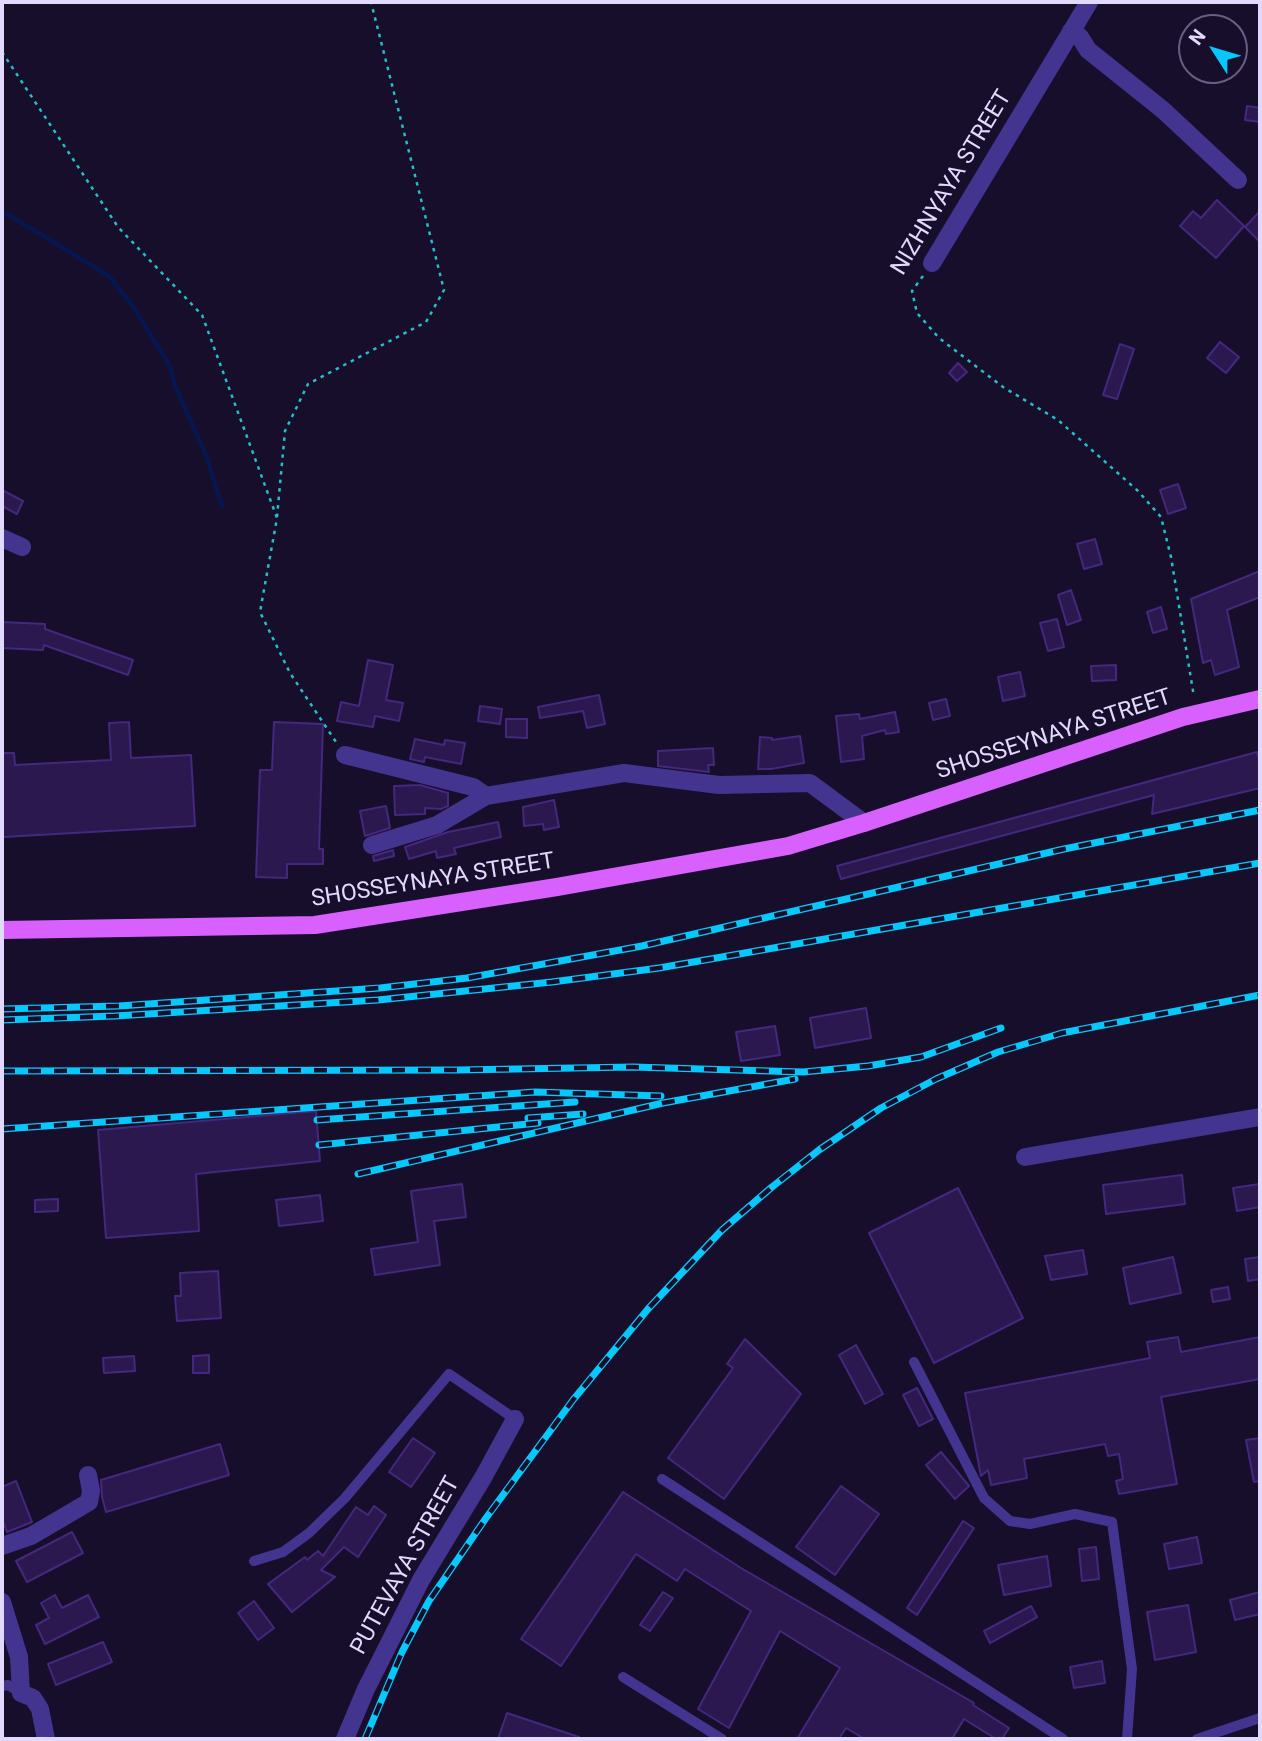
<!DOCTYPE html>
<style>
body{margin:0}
#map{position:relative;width:1262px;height:1741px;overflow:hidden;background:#170e2c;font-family:Roboto,sans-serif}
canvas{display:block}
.frame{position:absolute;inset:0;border:4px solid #e2d9ff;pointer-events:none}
.north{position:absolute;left:1178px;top:14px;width:70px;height:70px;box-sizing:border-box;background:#170e2c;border:2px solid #685f80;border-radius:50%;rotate:307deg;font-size:19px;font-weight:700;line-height:28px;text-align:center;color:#e2d9ff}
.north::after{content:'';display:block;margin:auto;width:24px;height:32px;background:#05c8ff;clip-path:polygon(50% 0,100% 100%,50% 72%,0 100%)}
</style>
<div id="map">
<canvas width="1262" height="1741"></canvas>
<div class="frame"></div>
<div class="north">N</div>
</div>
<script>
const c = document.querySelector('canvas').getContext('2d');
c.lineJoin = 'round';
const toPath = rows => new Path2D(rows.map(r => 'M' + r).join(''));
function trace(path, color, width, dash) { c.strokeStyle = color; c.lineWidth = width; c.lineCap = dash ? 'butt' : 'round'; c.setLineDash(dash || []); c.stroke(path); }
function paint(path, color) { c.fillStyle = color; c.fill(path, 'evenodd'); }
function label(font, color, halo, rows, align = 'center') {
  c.font = font + ' Roboto,sans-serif'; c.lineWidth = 5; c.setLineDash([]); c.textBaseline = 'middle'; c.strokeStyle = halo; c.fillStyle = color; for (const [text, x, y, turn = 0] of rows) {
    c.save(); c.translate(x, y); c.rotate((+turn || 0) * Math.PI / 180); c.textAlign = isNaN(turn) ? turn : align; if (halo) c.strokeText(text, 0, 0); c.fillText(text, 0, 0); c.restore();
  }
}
const stream = toPath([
 [2,211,109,276,132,305,170,366,175,386,206,455,222,506]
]);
const building = toPath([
 [1247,106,1260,108,1260,122,1245,120,1247,106],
 [1217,200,1244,226,1216,258,1180,226,1193,211,1201,218,1217,200],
 [1260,211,1260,242,1245,227,1260,211],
 [1220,342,1239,357,1226,373,1207,358,1220,342],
 [1120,344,1134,349,1117,399,1103,395,1120,344],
 [958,363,967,372,957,381,949,373,958,363],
 [1178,484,1186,508,1168,514,1160,490,1178,484],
 [2,490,23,501,17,514,2,506,2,490],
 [1095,539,1102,564,1084,569,1077,544,1095,539],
 [1260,571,1260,597,1227,610,1239,667,1215,675,1211,660,1203,663,1191,599,1260,571],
 [1071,590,1081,620,1067,625,1058,595,1071,590],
 [1161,607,1167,629,1153,633,1147,612,1161,607],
 [1057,619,1064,647,1048,651,1040,623,1057,619],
 [2,622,45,624,45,629,133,660,128,675,44,645,43,650,2,648,2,622],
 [368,660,393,665,386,700,403,703,399,721,375,716,373,727,337,721,341,702,359,706,368,660],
 [1116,665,1116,680,1092,681,1091,666,1116,665],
 [1020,672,1025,696,1003,701,998,677,1020,672],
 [599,695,605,724,587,728,583,711,540,718,538,707,599,695],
 [946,699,950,716,933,720,929,703,946,699],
 [480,706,502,709,500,724,478,721,480,706],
 [895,712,899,732,886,734,885,730,862,736,864,759,841,762,836,716,859,714,860,719,895,712],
 [506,719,527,719,527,738,506,737,506,719],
 [129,722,131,758,191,755,195,826,3,837,2,753,14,753,15,765,111,760,109,723,129,722],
 [274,722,323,724,319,849,323,849,323,864,287,864,287,878,256,877,260,770,272,770,274,722],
 [800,736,804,763,771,769,758,769,760,737,772,738,772,740,800,736],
 [415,739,444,745,445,740,465,743,461,764,425,757,424,762,410,759,415,739],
 [713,748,714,765,708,765,709,772,658,766,658,751,713,748],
 [1257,752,1260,764,1260,788,1152,814,1154,795,841,879,837,866,1257,752],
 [420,785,448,793,448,806,441,809,425,808,425,814,395,815,394,786,420,785],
 [554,800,559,827,544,830,543,824,524,826,523,807,554,800],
 [386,806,390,828,365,836,360,811,386,806],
 [498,822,501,837,454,848,456,854,437,858,436,851,409,859,405,847,448,832,498,822],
 [393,850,394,856,374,861,373,856,393,850],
 [866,1008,871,1038,815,1048,810,1018,866,1008],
 [775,1026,780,1055,741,1061,736,1032,775,1026],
 [316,1111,320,1161,196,1174,199,1231,106,1238,98,1130,316,1111],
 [1182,1175,1185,1204,1106,1214,1103,1185,1182,1175],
 [462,1184,466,1217,434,1221,440,1265,375,1275,371,1249,418,1242,411,1191,462,1184],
 [1260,1184,1260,1207,1237,1211,1233,1188,1260,1184],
 [958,1188,1023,1318,934,1363,869,1233,958,1188],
 [320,1195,323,1221,279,1226,276,1200,320,1195],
 [58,1199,58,1211,35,1212,35,1200,58,1199],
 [1083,1250,1087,1274,1051,1280,1045,1256,1083,1250],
 [1173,1257,1181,1293,1130,1304,1123,1268,1173,1257],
 [1260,1257,1260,1279,1248,1281,1245,1259,1260,1257],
 [218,1271,221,1318,177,1321,175,1296,181,1296,180,1273,218,1271],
 [1228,1287,1230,1299,1213,1302,1211,1290,1228,1287],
 [1178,1337,1181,1352,1260,1337,1260,1379,1161,1397,1177,1484,1119,1494,1116,1481,1123,1479,1119,1454,1108,1456,1105,1444,1024,1459,1027,1478,991,1485,988,1470,981,1476,965,1393,1150,1358,1147,1342,1178,1337],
 [745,1339,801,1394,724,1499,668,1458,733,1368,727,1364,745,1339],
 [856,1345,883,1394,865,1404,839,1355,856,1345],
 [209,1355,209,1373,193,1373,193,1356,209,1355],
 [134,1356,135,1371,104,1373,103,1358,134,1356],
 [917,1388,933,1419,919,1426,903,1395,917,1388],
 [413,1438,435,1453,411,1487,389,1472,413,1438],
 [1260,1438,1260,1481,1254,1482,1246,1440,1260,1438],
 [220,1444,229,1475,106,1512,102,1497,101,1480,220,1444],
 [941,1452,969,1486,955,1499,926,1465,941,1452],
 [16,1481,32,1522,7,1532,2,1519,2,1487,16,1481],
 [841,1486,879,1514,835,1575,796,1547,841,1486],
 [623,1492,741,1568,974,1703,973,1705,1009,1728,1002,1739,996,1739,964,1719,952,1739,865,1739,846,1728,839,1739,797,1739,840,1668,780,1631,729,1728,698,1709,751,1611,685,1569,677,1581,636,1554,561,1666,521,1639,623,1492],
 [374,1506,386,1515,358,1557,344,1547,321,1570,335,1577,292,1612,268,1584,305,1557,307,1560,318,1551,323,1556,356,1507,368,1515,374,1506],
 [963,1521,974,1528,917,1615,907,1608,963,1521],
 [72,1532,83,1553,27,1582,16,1561,72,1532],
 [1197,1537,1202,1563,1169,1569,1164,1544,1197,1537],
 [1096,1547,1099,1579,1082,1581,1079,1549,1096,1547],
 [1047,1556,1051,1586,1004,1595,998,1565,1047,1556],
 [663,1592,673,1598,650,1631,640,1625,663,1592],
 [1260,1592,1260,1614,1235,1620,1230,1600,1260,1592],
 [55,1595,62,1608,88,1595,99,1617,45,1644,36,1625,49,1618,41,1603,55,1595],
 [254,1601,274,1628,258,1640,238,1613,254,1601],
 [1188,1605,1196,1652,1155,1660,1147,1612,1188,1605],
 [1031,1606,1037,1617,990,1643,984,1631,1031,1606],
 [103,1642,112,1662,56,1685,48,1664,103,1642],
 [1102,1661,1105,1683,1074,1688,1070,1667,1102,1661],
 [507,1713,579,1737,579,1739,498,1739,507,1713]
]);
const path = toPath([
 [2,52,118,227,202,315,277,518,260,612,290,673,336,742],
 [923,276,912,291,917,313,939,338,1003,387,1058,420,1138,491,1161,517,1171,557,1194,697],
 [277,517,285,431,308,384,426,322,444,290,371,2]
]);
const service = toPath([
 [914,1362,984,1498,1010,1521,1030,1524,1075,1514,1112,1522,1132,1669,1127,1739],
 [662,1479,1063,1739],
 [254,1561,283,1552,309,1533,345,1498,449,1374,515,1419],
 [623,1677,722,1739],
 [2,1686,8,1685,21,1693],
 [1197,1739,1260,1718]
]);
const minor = toPath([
 [1071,31,1080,37,1088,50,1163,110,1238,180],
 [932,263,1089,2],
 [2,538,22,547],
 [345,755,473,787,486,796],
 [372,845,437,825,486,796,624,773,719,785,810,783,864,823],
 [1025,1157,1260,1117],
 [2,1546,31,1536,89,1502,91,1491,88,1475],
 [2,1602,19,1657,21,1693,33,1698,40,1709,46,1739],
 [345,1739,366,1689,421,1580,484,1476,515,1419]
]);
const primary = toPath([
 [2,930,315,925,557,887,788,846,864,823,1183,717,1260,699]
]);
const rail = toPath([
 [2,1009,119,1006,221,999,380,988,467,978,642,946,1064,849,1260,810],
 [2,1020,115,1016,378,1000,552,982,659,968,1260,863],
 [2,1071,458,1070,633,1067,803,1072,868,1066,921,1057,1001,1028],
 [528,1118,583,1114],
 [317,1120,575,1102],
 [2,1129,535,1092,661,1096],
 [319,1145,538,1123],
 [358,1174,663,1103,795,1079],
 [365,1739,402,1652,429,1601,486,1518,573,1400,648,1309,722,1230,772,1187,819,1150,881,1108,936,1079,998,1052,1062,1033,1260,995]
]);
const streetNames = [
 ["NIZHNYAYA STREET",952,183,-59],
 ["SHOSSEYNAYA STREET",1054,735,-18],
 ["SHOSSEYNAYA STREET",433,881,-9],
 ["PUTEVAYA STREET",406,1566,-61]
];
trace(stream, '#05174e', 4.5);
paint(building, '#2a184f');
trace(building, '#43287d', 2);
trace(path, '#24bfc8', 2.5, [3.5, 5]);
trace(service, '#43358f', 10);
trace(minor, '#43358f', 18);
trace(primary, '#d760ff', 18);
trace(rail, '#05c8ff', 7);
trace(rail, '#170e2c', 4.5, [13]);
label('23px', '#e2d9ff', '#170e2c', streetNames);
</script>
